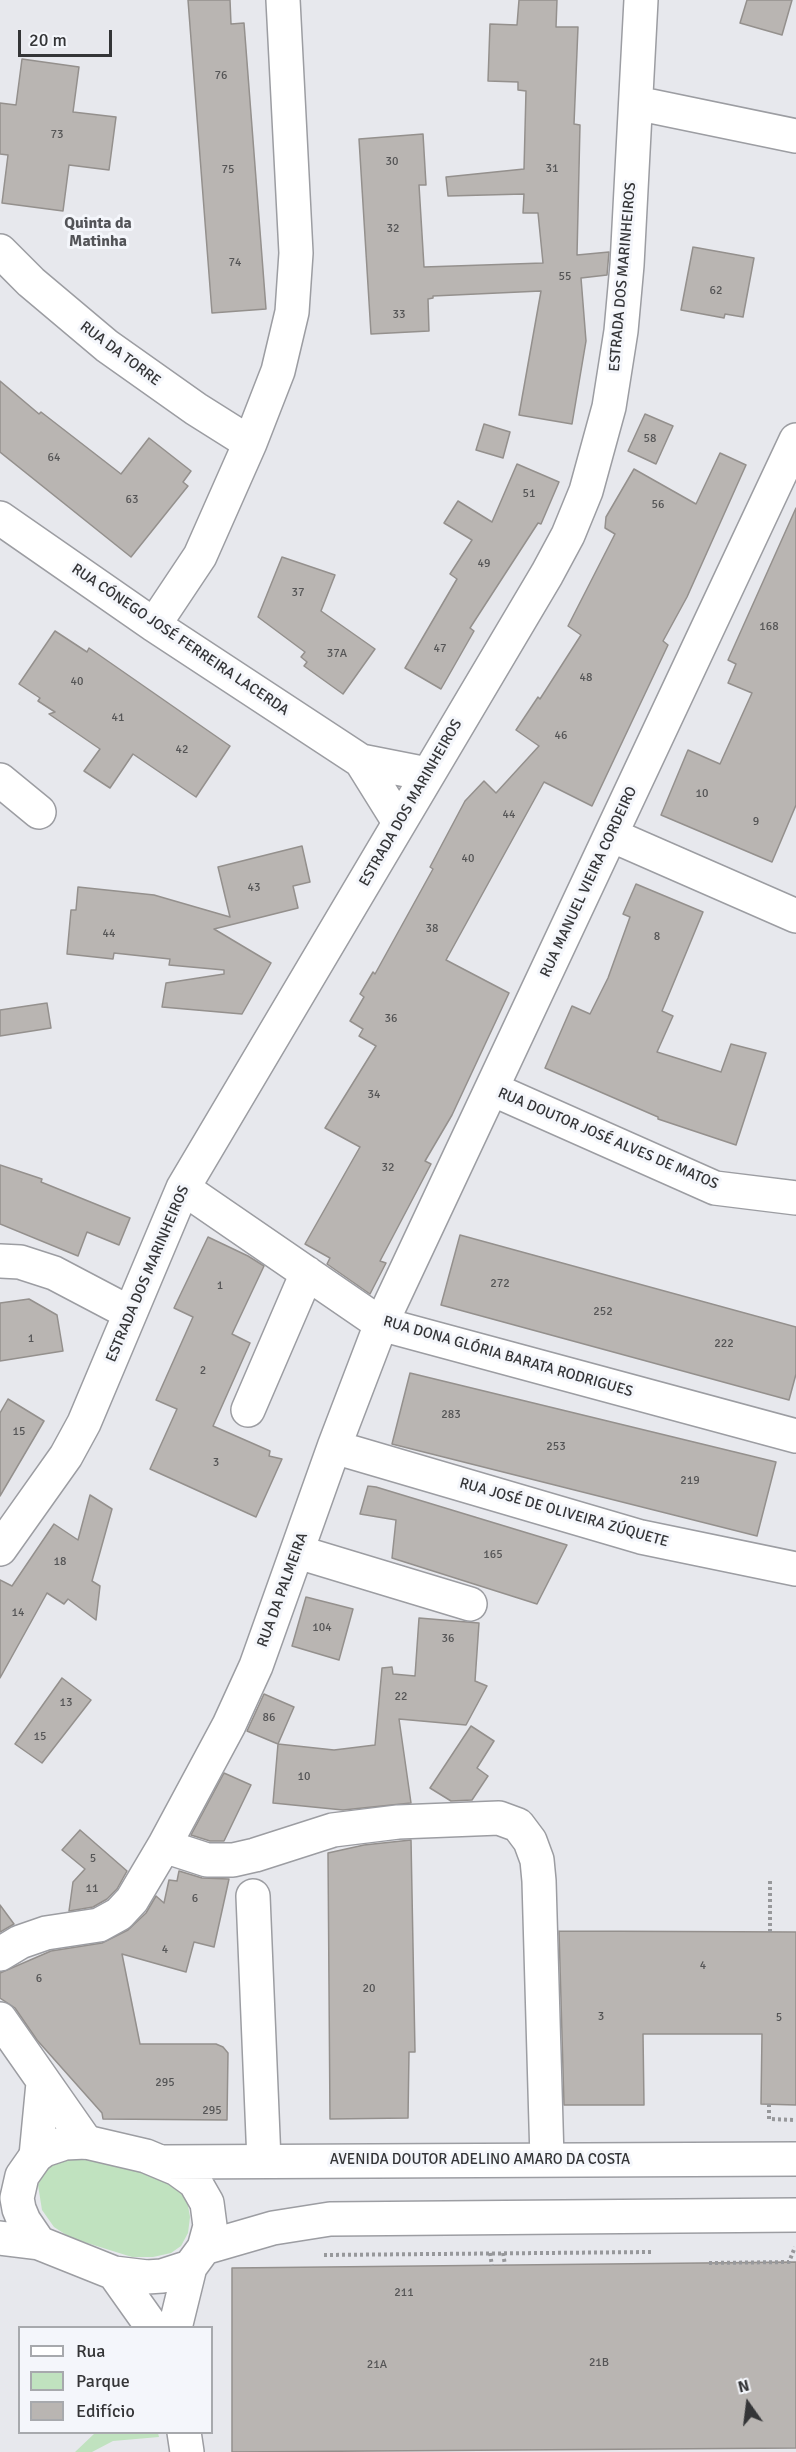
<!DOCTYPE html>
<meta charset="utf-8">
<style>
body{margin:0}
#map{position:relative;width:796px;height:2452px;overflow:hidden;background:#e7e8ed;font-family:Signika,sans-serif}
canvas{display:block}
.legend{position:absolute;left:18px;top:2326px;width:195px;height:108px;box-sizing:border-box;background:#f4f6fb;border:2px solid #a7a9ad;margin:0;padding:8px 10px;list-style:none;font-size:18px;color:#343537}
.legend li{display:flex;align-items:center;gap:12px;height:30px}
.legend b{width:30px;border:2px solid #a7a9ad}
.north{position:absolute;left:718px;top:2374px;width:60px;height:60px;-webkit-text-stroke:4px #f4f6fb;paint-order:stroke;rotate:346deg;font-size:16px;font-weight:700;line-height:24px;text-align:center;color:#343537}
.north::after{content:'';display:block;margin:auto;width:21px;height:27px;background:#343537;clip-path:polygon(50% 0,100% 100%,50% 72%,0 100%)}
.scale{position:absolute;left:18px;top:30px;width:94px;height:27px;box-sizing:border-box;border:3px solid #343537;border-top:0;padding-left:8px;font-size:18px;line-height:21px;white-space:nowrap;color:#343537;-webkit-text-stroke:4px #f4f6fb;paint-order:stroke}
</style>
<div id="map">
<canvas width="796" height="2452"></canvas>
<ul class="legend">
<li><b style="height:8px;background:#fff"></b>Rua</li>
<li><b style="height:16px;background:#c0e2bf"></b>Parque</li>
<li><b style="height:16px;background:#b9b5b2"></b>Edifício</li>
</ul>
<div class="north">N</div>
<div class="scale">20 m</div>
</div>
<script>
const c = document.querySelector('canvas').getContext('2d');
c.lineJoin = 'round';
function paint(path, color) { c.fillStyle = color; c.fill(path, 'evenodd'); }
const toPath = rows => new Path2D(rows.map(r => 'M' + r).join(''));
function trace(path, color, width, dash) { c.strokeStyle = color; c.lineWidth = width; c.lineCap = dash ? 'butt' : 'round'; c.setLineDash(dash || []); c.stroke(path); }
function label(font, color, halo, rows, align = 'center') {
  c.font = font + ' Signika,sans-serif'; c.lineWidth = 6; c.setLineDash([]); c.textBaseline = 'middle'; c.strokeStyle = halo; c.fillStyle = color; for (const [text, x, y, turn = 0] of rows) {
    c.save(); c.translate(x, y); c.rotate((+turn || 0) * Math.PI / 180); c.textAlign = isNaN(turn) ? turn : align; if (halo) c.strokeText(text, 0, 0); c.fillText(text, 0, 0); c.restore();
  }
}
const green = toPath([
 [64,2157,86,2158,156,2173,182,2190,187,2200,190,2217,188,2233,181,2246,171,2253,153,2257,132,2257,71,2238,54,2227,42,2210,38,2185,45,2172,57,2161],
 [95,2433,158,2433,159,2437,113,2441,92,2452,75,2452]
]);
const building = toPath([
 [188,0,230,0,231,24,244,23,266,309,212,313,188,0],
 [519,0,557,0,556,27,578,27,574,124,580,125,577,255,609,252,607,275,581,278,586,341,572,424,519,415,541,291,433,296,433,298,428,299,429,331,371,334,359,139,423,134,426,185,419,185,424,267,543,263,538,213,523,213,524,194,448,196,446,177,524,169,526,91,518,90,518,82,488,81,490,24,517,25,519,0],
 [747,0,792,0,782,35,740,23,747,0],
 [22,59,79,67,73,112,116,117,109,170,69,165,63,211,2,203,8,155,0,154,0,103,16,105,22,59],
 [693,247,754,258,743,317,725,314,724,318,681,310,693,247],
 [0,381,39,414,41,412,121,474,149,438,191,471,183,482,188,486,131,557,0,452,0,381],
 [645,414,673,426,656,464,628,451,645,414],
 [484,424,510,432,503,458,476,450,484,424],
 [720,453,746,465,687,597,663,641,668,645,592,806,544,782,446,960,509,993,452,1115,425,1161,431,1164,380,1261,386,1263,370,1294,327,1264,330,1258,305,1244,360,1147,325,1128,376,1046,359,1036,363,1029,350,1021,364,997,360,994,373,972,375,974,433,869,430,867,465,801,484,781,496,793,539,746,516,730,538,697,540,699,581,635,568,626,615,534,605,528,606,517,634,469,696,504,720,453],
 [517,464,559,482,541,524,538,523,470,628,474,631,441,689,405,668,457,579,450,574,472,540,444,523,458,501,492,522,517,464],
 [796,508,796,805,772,862,661,815,688,750,720,764,752,693,728,683,736,664,728,660,796,508],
 [282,557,335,575,321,611,375,649,343,694,304,666,307,662,301,657,305,652,258,617,282,557],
 [55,631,87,652,89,648,230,746,196,797,133,754,110,788,84,771,100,749,49,714,55,712,38,701,40,698,19,684,55,631],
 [302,846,310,882,293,886,298,908,214,929,271,963,242,1014,162,1007,166,983,224,974,224,970,169,965,170,959,114,953,113,959,67,954,71,910,76,910,78,887,154,895,230,917,218,867,302,846],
 [636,884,703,912,662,1011,673,1016,657,1052,721,1072,731,1044,766,1053,736,1145,658,1119,658,1117,545,1068,572,1006,590,1014,608,978,630,917,623,914,636,884],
 [47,1003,51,1028,0,1036,0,1010,47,1003],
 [0,1165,42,1179,41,1182,130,1218,119,1245,87,1232,78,1256,0,1224,0,1165],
 [460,1235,796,1327,796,1374,789,1400,441,1305,460,1235],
 [208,1237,248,1256,264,1266,232,1334,250,1343,213,1426,270,1451,269,1456,282,1459,256,1517,150,1469,177,1409,156,1400,193,1317,174,1308,208,1237],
 [29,1299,57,1315,63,1351,0,1361,0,1303,29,1299],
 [410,1373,776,1462,757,1536,392,1444,410,1373],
 [8,1399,44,1421,0,1496,0,1413,8,1399],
 [368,1486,376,1487,567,1545,537,1604,392,1558,396,1520,360,1514,368,1486],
 [90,1495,112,1509,92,1581,100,1586,96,1620,68,1599,64,1604,47,1593,0,1678,0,1580,12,1586,54,1524,78,1540,90,1495],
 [306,1597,353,1609,339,1660,292,1646,306,1597],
 [419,1618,479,1623,475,1681,487,1686,466,1725,399,1719,411,1803,343,1810,273,1803,278,1744,334,1750,375,1745,382,1668,392,1667,393,1674,415,1676,419,1618],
 [62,1678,91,1700,42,1763,15,1744,62,1678],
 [264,1694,294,1707,278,1744,247,1731,264,1694],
 [471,1726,494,1741,477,1768,488,1776,472,1800,451,1801,430,1788,471,1726],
 [224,1773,251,1785,224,1841,210,1841,191,1835,224,1773],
 [80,1830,127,1871,117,1889,107,1899,93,1907,69,1911,73,1882,85,1869,62,1850,80,1830],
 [411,1840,415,2052,409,2052,408,2118,330,2119,328,1853,364,1845,411,1840],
 [179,1871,202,1878,229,1879,214,1947,194,1942,186,1972,122,1954,140,2044,216,2044,223,2047,228,2053,227,2120,103,2119,102,2113,37,2040,15,2008,0,1998,0,1973,51,1951,102,1943,128,1930,146,1913,156,1896,164,1903,169,1880,177,1881,179,1871],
 [0,1905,14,1924,0,1932,0,1905],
 [559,1931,796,1932,796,2105,761,2104,762,2034,643,2034,644,2105,564,2105,559,1931],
 [796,2262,796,2448,232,2452,232,2268,796,2262]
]);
const path = toPath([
 [770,1932,770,1881],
 [769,2104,769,2119,796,2120],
 [490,2253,492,2266],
 [503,2253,505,2265],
 [324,2255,652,2252],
 [709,2263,789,2262,795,2247]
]);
const minor = toPath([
 [636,103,796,136],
 [0,251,31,282,107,346,196,409,250,443],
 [0,518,154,625,361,761,427,774],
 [154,625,200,556,250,443,278,371,292,312,296,253,283,0],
 [361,761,399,822],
 [0,780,39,812],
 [611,835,796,916],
 [492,1089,715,1188,796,1198],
 [183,1188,381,1324,796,1436],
 [0,1261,20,1262,54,1273,130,1313],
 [248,1410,307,1273],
 [334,1447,641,1537,796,1569],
 [0,1549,66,1456,84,1423,183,1188,547,574,568,535,586,491,609,407,621,331,627,265,641,0],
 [298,1552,470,1604],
 [164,1846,207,1860,233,1860,255,1855,333,1830,398,1822,499,1818,518,1825,530,1841,537,1860,539,1881,547,2159],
 [253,1896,264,2161],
 [0,1954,20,1942,46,1933,99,1925,119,1914,132,1900,164,1846,229,1725,256,1666,334,1447,381,1324,796,440],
 [0,2019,86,2142],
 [36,2156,43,2083]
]);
const major = toPath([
 [86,2142,146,2156,177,2169,195,2182,207,2203,210,2226,204,2248,190,2267,162,2276,147,2277,114,2273,39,2243,24,2221,19,2209,17,2198,22,2176,36,2156,44,2150,65,2143,86,2142],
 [164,2162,796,2159],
 [0,2238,39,2243],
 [204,2248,273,2228,330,2219,796,2215],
 [114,2273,153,2328],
 [175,2328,190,2267],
 [184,2432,187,2452]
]);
const numberNames = [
 ["76",221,76],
 ["73",57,135],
 ["30",392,162],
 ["31",552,169],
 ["75",228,170],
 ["32",393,229],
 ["74",235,263],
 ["55",565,277],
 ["62",716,291],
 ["33",399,315],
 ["58",650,439],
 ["64",54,458],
 ["51",529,494],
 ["63",132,500],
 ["56",658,505],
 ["49",484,564],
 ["37",298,593],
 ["168",769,627],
 ["47",440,649],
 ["37A",337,654],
 ["48",586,678],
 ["40",77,682],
 ["41",118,718],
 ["46",561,736],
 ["42",182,750],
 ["10",702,794],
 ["44",509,815],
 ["9",756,822],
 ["40",468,859],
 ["43",254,888],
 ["38",432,929],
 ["44",109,934],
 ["8",657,937],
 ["36",391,1019],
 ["34",374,1095],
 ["32",388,1168],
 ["272",500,1284],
 ["1",220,1286],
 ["252",603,1312],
 ["1",31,1339],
 ["222",724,1344],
 ["2",203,1371],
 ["283",451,1415],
 ["15",19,1432],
 ["253",556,1447],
 ["3",216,1463],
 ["219",690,1481],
 ["165",493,1555],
 ["18",60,1562],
 ["14",18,1613],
 ["104",322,1628],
 ["36",448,1639],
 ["22",401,1697],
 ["13",66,1703],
 ["86",269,1718],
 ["15",40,1737],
 ["10",304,1777],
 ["5",93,1859],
 ["11",92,1889],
 ["6",195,1899],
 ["4",165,1950],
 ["4",703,1966],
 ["6",39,1979],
 ["20",369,1989],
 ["3",601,2017],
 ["5",779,2018],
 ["295",165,2083],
 ["295",212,2111],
 ["211",404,2293],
 ["21B",599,2363],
 ["21A",377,2365]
];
const streetNames = [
 ["ESTRADA DOS MARINHEIROS",623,277,-85],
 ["RUA DA TORRE",120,354,37],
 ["RUA CÓNEGO JOSÉ FERREIRA LACERDA",180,640,34],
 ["ESTRADA DOS MARINHEIROS",411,803,-60],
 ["RUA MANUEL VIEIRA CORDEIRO",589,882,-65],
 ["RUA DOUTOR JOSÉ ALVES DE MATOS",608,1139,23],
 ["ESTRADA DOS MARINHEIROS",148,1274,-67],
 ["RUA DONA GLÓRIA BARATA RODRIGUES",508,1357,16],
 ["RUA JOSÉ DE OLIVEIRA ZÚQUETE",564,1513,16],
 ["RUA DA PALMEIRA",283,1590,-70],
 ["AVENIDA DOUTOR ADELINO AMARO DA COSTA",480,2160]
];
const neighbourhoodNames = [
 ["Quinta da",98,224],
 ["Matinha",98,242]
];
paint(green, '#c0e2bf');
paint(building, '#b9b5b2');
trace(building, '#94908d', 1.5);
trace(minor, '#9c9da2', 36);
trace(major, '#9c9da2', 36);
trace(path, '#97989b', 4, [3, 3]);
trace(minor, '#fff', 33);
trace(major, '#fff', 33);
label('12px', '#555556', null, numberNames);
label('15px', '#343537', '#f4f6fb', streetNames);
label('bold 16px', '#535458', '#f4f6fb', neighbourhoodNames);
</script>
